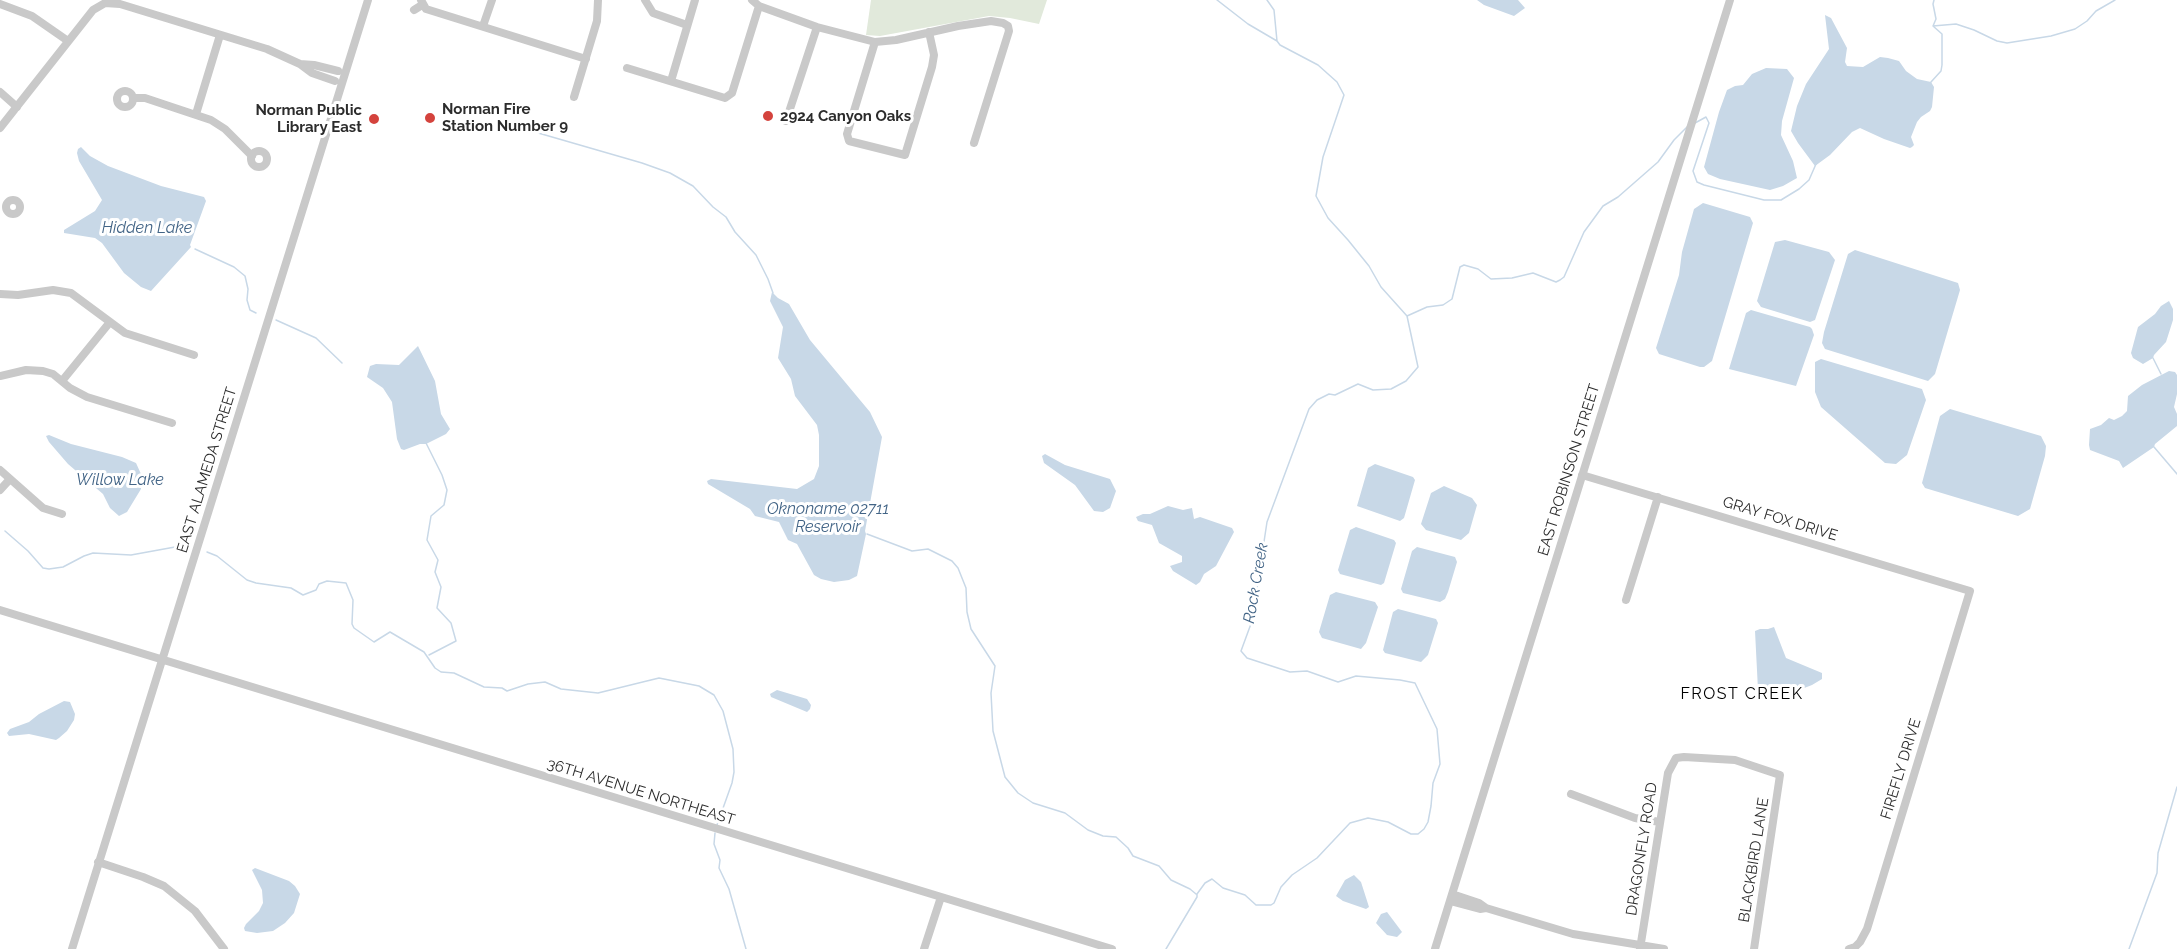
<!DOCTYPE html>
<style>
body{margin:0}
canvas{display:block;background:#fff}
</style>
<canvas width="2177" height="949"></canvas>
<script>
const c = document.querySelector('canvas').getContext('2d');
c.lineJoin = 'round';
function paint(path, color) { c.fillStyle = color; c.fill(path, 'evenodd'); }
const toPath = rows => new Path2D(rows.map(r => 'M' + r).join(''));
function trace(path, color, width, dash) { c.strokeStyle = color; c.lineWidth = width; c.lineCap = dash ? 'butt' : 'round'; c.setLineDash(dash || []); c.stroke(path); }
function label(font, color, halo, rows, align = 'center') {
  c.font = font + ' Raleway,sans-serif'; c.lineWidth = 6; c.setLineDash([]); c.textBaseline = 'middle'; c.strokeStyle = halo; c.fillStyle = color; for (const [text, x, y, turn = 0] of rows) {
    c.save(); c.translate(x, y); c.rotate((+turn || 0) * Math.PI / 180); c.textAlign = isNaN(turn) ? turn : align; if (halo) c.strokeText(text, 0, 0); c.fillText(text, 0, 0); c.restore();
  }
}
const green = toPath([
 [871,0,1047,0,1039,24,1010,18,989,16,880,36,866,35]
]);
const water = toPath([
 [1477,0,1518,0,1525,8,1514,16,1484,5],
 [1825,15,1831,18,1847,48,1845,62,1847,66,1863,67,1880,57,1888,58,1899,61,1906,71,1917,79,1931,82,1934,87,1932,107,1930,111,1921,117,1917,122,1911,137,1914,145,1912,147,1910,148,1884,139,1860,128,1852,132,1830,155,1815,166,1798,143,1791,131,1797,106,1806,84,1829,49],
 [1766,68,1787,69,1794,78,1782,121,1781,135,1793,161,1797,178,1783,186,1770,190,1720,179,1708,174,1704,167,1719,112,1727,90,1735,86,1743,85,1752,74],
 [81,147,90,156,108,166,161,186,204,197,206,201,190,245,191,247,151,291,141,287,124,273,102,243,95,238,64,233,64,230,95,211,102,200,79,161,77,153,78,149],
 [1703,203,1750,217,1753,223,1712,361,1704,367,1700,367,1659,354,1656,348,1679,275,1682,252,1694,209],
 [1785,240,1829,252,1835,260,1815,320,1810,322,1761,307,1757,301,1775,242],
 [1855,250,1958,283,1960,290,1935,374,1928,381,1825,349,1822,343,1824,332,1848,254],
 [772,292,778,298,789,304,810,340,870,412,882,437,865,531,866,534,857,576,849,580,834,582,821,579,814,575,797,544,788,540,779,522,755,516,750,509,708,484,707,481,711,479,797,489,814,479,819,466,819,435,817,425,795,396,791,379,778,358,783,327,770,301],
 [2169,301,2173,309,2173,320,2166,342,2154,355,2153,358,2143,364,2133,358,2131,353,2138,327,2155,314,2161,306],
 [1751,310,1810,327,1812,329,1814,335,1796,386,1729,369,1746,313],
 [418,346,435,381,441,414,450,429,446,434,426,444,420,444,404,450,401,449,397,439,392,402,383,388,367,377,370,366,376,364,399,365],
 [1821,359,1922,389,1926,400,1907,455,1896,464,1885,463,1821,407,1815,392,1815,362],
 [2169,371,2175,372,2177,375,2177,394,2174,407,2177,414,2177,426,2155,444,2154,447,2123,468,2119,461,2090,450,2089,445,2090,429,2101,425,2109,418,2114,420,2122,416,2127,411,2128,396,2142,385],
 [1950,409,2041,436,2046,446,2045,456,2030,509,2018,516,1925,488,1922,483,1940,416],
 [49,435,71,444,122,457,136,463,141,474,141,489,127,512,119,516,110,508,103,494,68,464,49,442,46,436],
 [1045,454,1065,465,1110,479,1116,491,1110,508,1103,512,1094,511,1075,485,1044,463,1042,456],
 [1375,464,1413,477,1415,480,1404,518,1400,521,1357,506,1368,468],
 [1444,486,1472,498,1477,505,1469,533,1461,540,1426,530,1421,524,1431,493],
 [1168,506,1183,510,1192,508,1194,519,1200,517,1232,528,1234,532,1216,566,1204,574,1200,582,1196,585,1173,571,1170,566,1182,562,1182,556,1159,543,1152,525,1138,521,1136,517,1143,514,1150,514],
 [1356,527,1394,540,1396,543,1384,583,1381,585,1340,574,1338,570,1350,530],
 [1417,547,1455,557,1457,562,1448,592,1445,599,1440,602,1403,593,1401,589,1412,551],
 [1336,592,1375,602,1378,607,1366,643,1361,649,1322,638,1319,632,1330,595],
 [1398,609,1436,619,1438,623,1428,655,1421,662,1385,653,1383,650,1393,612],
 [1774,627,1786,658,1822,673,1822,679,1812,685,1786,695,1776,696,1758,690,1755,631,1760,629,1768,629],
 [777,690,807,699,811,705,810,709,807,712,771,697,770,694],
 [64,701,70,702,75,714,74,720,67,731,59,738,56,740,29,734,9,736,7,733,10,729,29,722,39,714],
 [255,868,289,881,295,886,300,894,294,913,285,923,273,931,257,933,245,931,244,928,246,924,259,911,263,903,262,890,252,870],
 [1354,875,1361,882,1369,907,1366,909,1343,901,1336,896,1345,880],
 [1387,912,1402,932,1397,937,1387,935,1376,923,1381,914]
]);
const stream = toPath([
 [1267,0,1274,10,1277,41],
 [1933,26,1956,24,1974,30,1997,41,2007,43,2051,36,2075,29,2087,21,2096,11,2115,0],
 [1931,82,1941,71,1942,65,1942,34,1933,26,1936,19,1933,4,1934,0],
 [1695,123,1706,117,1709,123,1693,171,1697,182,1704,185,1764,200,1781,200,1799,189,1809,180,1816,164],
 [521,128,642,163,670,173,693,186,713,207,726,217,735,232,756,255,768,279,773,293],
 [195,249,234,267,245,276,248,289,247,300,250,310,256,313],
 [1407,316,1427,307,1443,305,1452,299,1460,267,1464,265,1478,269,1491,279,1512,278,1533,273,1556,282,1560,280,1564,277,1584,232,1603,206,1618,197,1658,162,1674,140,1688,126],
 [276,320,316,338,342,363],
 [2153,358,2161,374],
 [426,443,442,475,447,490,444,505,431,516,427,540,438,560,435,572,441,587,437,608,451,623,456,641,429,655],
 [2154,447,2177,474],
 [5,531,28,551,43,568,49,569,63,567,84,556,93,553,131,555,186,545],
 [867,534,912,551,928,549,952,561,958,568,966,588,967,612,971,629,995,666,991,693,993,731,1005,777,1018,793,1033,803,1065,813,1088,830,1103,836,1116,837,1128,848,1133,856,1159,866,1171,880,1190,889,1196,894],
 [207,552,217,556,247,580,256,583,291,588,303,595,316,590,319,584,327,581,346,583,353,600,352,624,354,628,374,642,390,632,424,652,435,668,441,672,454,673,484,687,502,688,507,691,528,684,545,682,561,689,598,693,659,678,699,686,714,695,723,711,733,749,734,772,732,783,717,825],
 [715,833,714,844,720,860,719,868,729,889,746,949],
 [1166,949,1197,897,1197,894,1205,883,1212,879,1223,888,1245,895,1256,905,1271,905,1274,903,1281,887,1292,875,1317,858,1350,823,1368,818,1388,822,1411,834,1418,834,1424,829,1428,822,1431,806,1433,783,1440,764,1437,729,1415,683,1400,680,1356,676,1338,682,1307,671,1290,672,1247,658,1241,651,1252,621,1267,522,1309,409,1317,400,1329,394,1335,395,1358,384,1373,390,1391,389,1406,381,1418,367,1407,316,1381,287,1369,266,1348,240,1328,218,1316,196,1323,157,1344,95,1337,82,1318,65,1280,45,1277,41,1248,24,1217,0],
 [2129,949,2157,873,2158,853,2177,787]
]);
const minor = toPath([
 [421,0,426,9,586,59],
 [645,0,653,13,687,25],
 [752,0,759,6,817,27,875,42,896,40,958,26,991,21,1003,23,1008,26,1009,31,974,143],
 [0,4,32,16,68,41],
 [414,10,422,5],
 [483,26,492,0],
 [875,42,847,134,849,141,905,155,932,67,934,55,929,32],
 [627,68,725,98,732,93,759,6],
 [335,81,312,73,300,64,314,65,338,71],
 [671,81,695,0],
 '117 99a8 8 0 1 1 16 0a8 8 0 1 1-16 0Z',
 [0,92,17,107],
 [574,97,597,21,598,0],
 [133,98,145,98,211,120,225,129,252,156],
 [196,114,220,35],
 [786,121,817,27],
 [0,128,93,10,105,3,120,4,267,49,300,64],
 '251 159a8 8 0 1 1 16 0a8 8 0 1 1-16 0Z',
 '6 207a7 7 0 1 1 14 0a7 7 0 1 1-14 0Z',
 [0,294,18,295,53,290,71,293,125,333,194,355],
 [0,376,26,370,43,371,53,374,70,388,87,397,172,423],
 [62,381,110,322],
 [0,470,43,508,62,514],
 [1582,475,1970,591,1867,929,1860,942,1855,947,1849,949],
 [0,490,10,479],
 [1626,600,1658,497],
 [0,610,1112,949],
 [1571,794,1635,818,1660,822],
 [98,862,143,877,164,886,195,911,224,949],
 [1452,894,1479,903,1486,908],
 [1450,901,1480,909,1486,908,1573,934,1664,949],
 [72,949,368,0],
 [924,949,941,897],
 [1435,949,1730,0],
 [1640,949,1668,773,1676,758,1684,757,1735,760,1780,775,1754,949]
]);
const markers = [
 [768,116,6,"#d4433d"],
 [430,118,6,"#d4433d"],
 [374,119,6,"#d4433d"]
];
const poiNames = [
 ["Norman Fire",442,109],
 ["Station Number 9",442,126],
 ["Norman Public",362,110,"right"],
 ["Library East",362,127,"right"],
 ["2924 Canyon Oaks",780,116]
];
const streetNames = [
 ["EAST ALAMEDA STREET",207,470,-73],
 ["EAST ROBINSON STREET",1569,470,-73],
 ["GRAY FOX DRIVE",1780,519,17],
 ["FIREFLY DRIVE",1901,769,-73],
 ["36TH AVENUE NORTHEAST",641,792,17],
 ["DRAGONFLY ROAD",1642,849,-81],
 ["BLACKBIRD LANE",1754,860,-81]
];
const waterNames = [
 ["Hidden Lake",147,228],
 ["Willow Lake",120,480],
 ["Oknoname 02711",828,509],
 ["Reservoir",828,527],
 ["Rock Creek",1256,583,-80]
];
const neighbourhoodNames = [
 ["FROST CREEK",1742,694]
];
paint(green, '#e1e9db');
paint(water, '#c8d8e7');
trace(stream, '#c8d8e7', 1.5);
trace(minor, '#c9c9c9', 8);
for (const [x, y, r, color] of markers) { const dot = new Path2D(); dot.arc(x, y, r, 0, 2 * Math.PI); c.fillStyle = color; c.fill(dot); trace(dot, '#fff', 2); }
label('bold 15px', '#2c2c2c', '#fff', poiNames, 'left');
label('15px', '#2c2c2c', '#fff', streetNames);
label('italic 16px', '#426486', '#fff', waterNames);
c.letterSpacing = '1.5px';
label('16px', '#000', '#fff', neighbourhoodNames);
c.letterSpacing = '0px';
</script>
